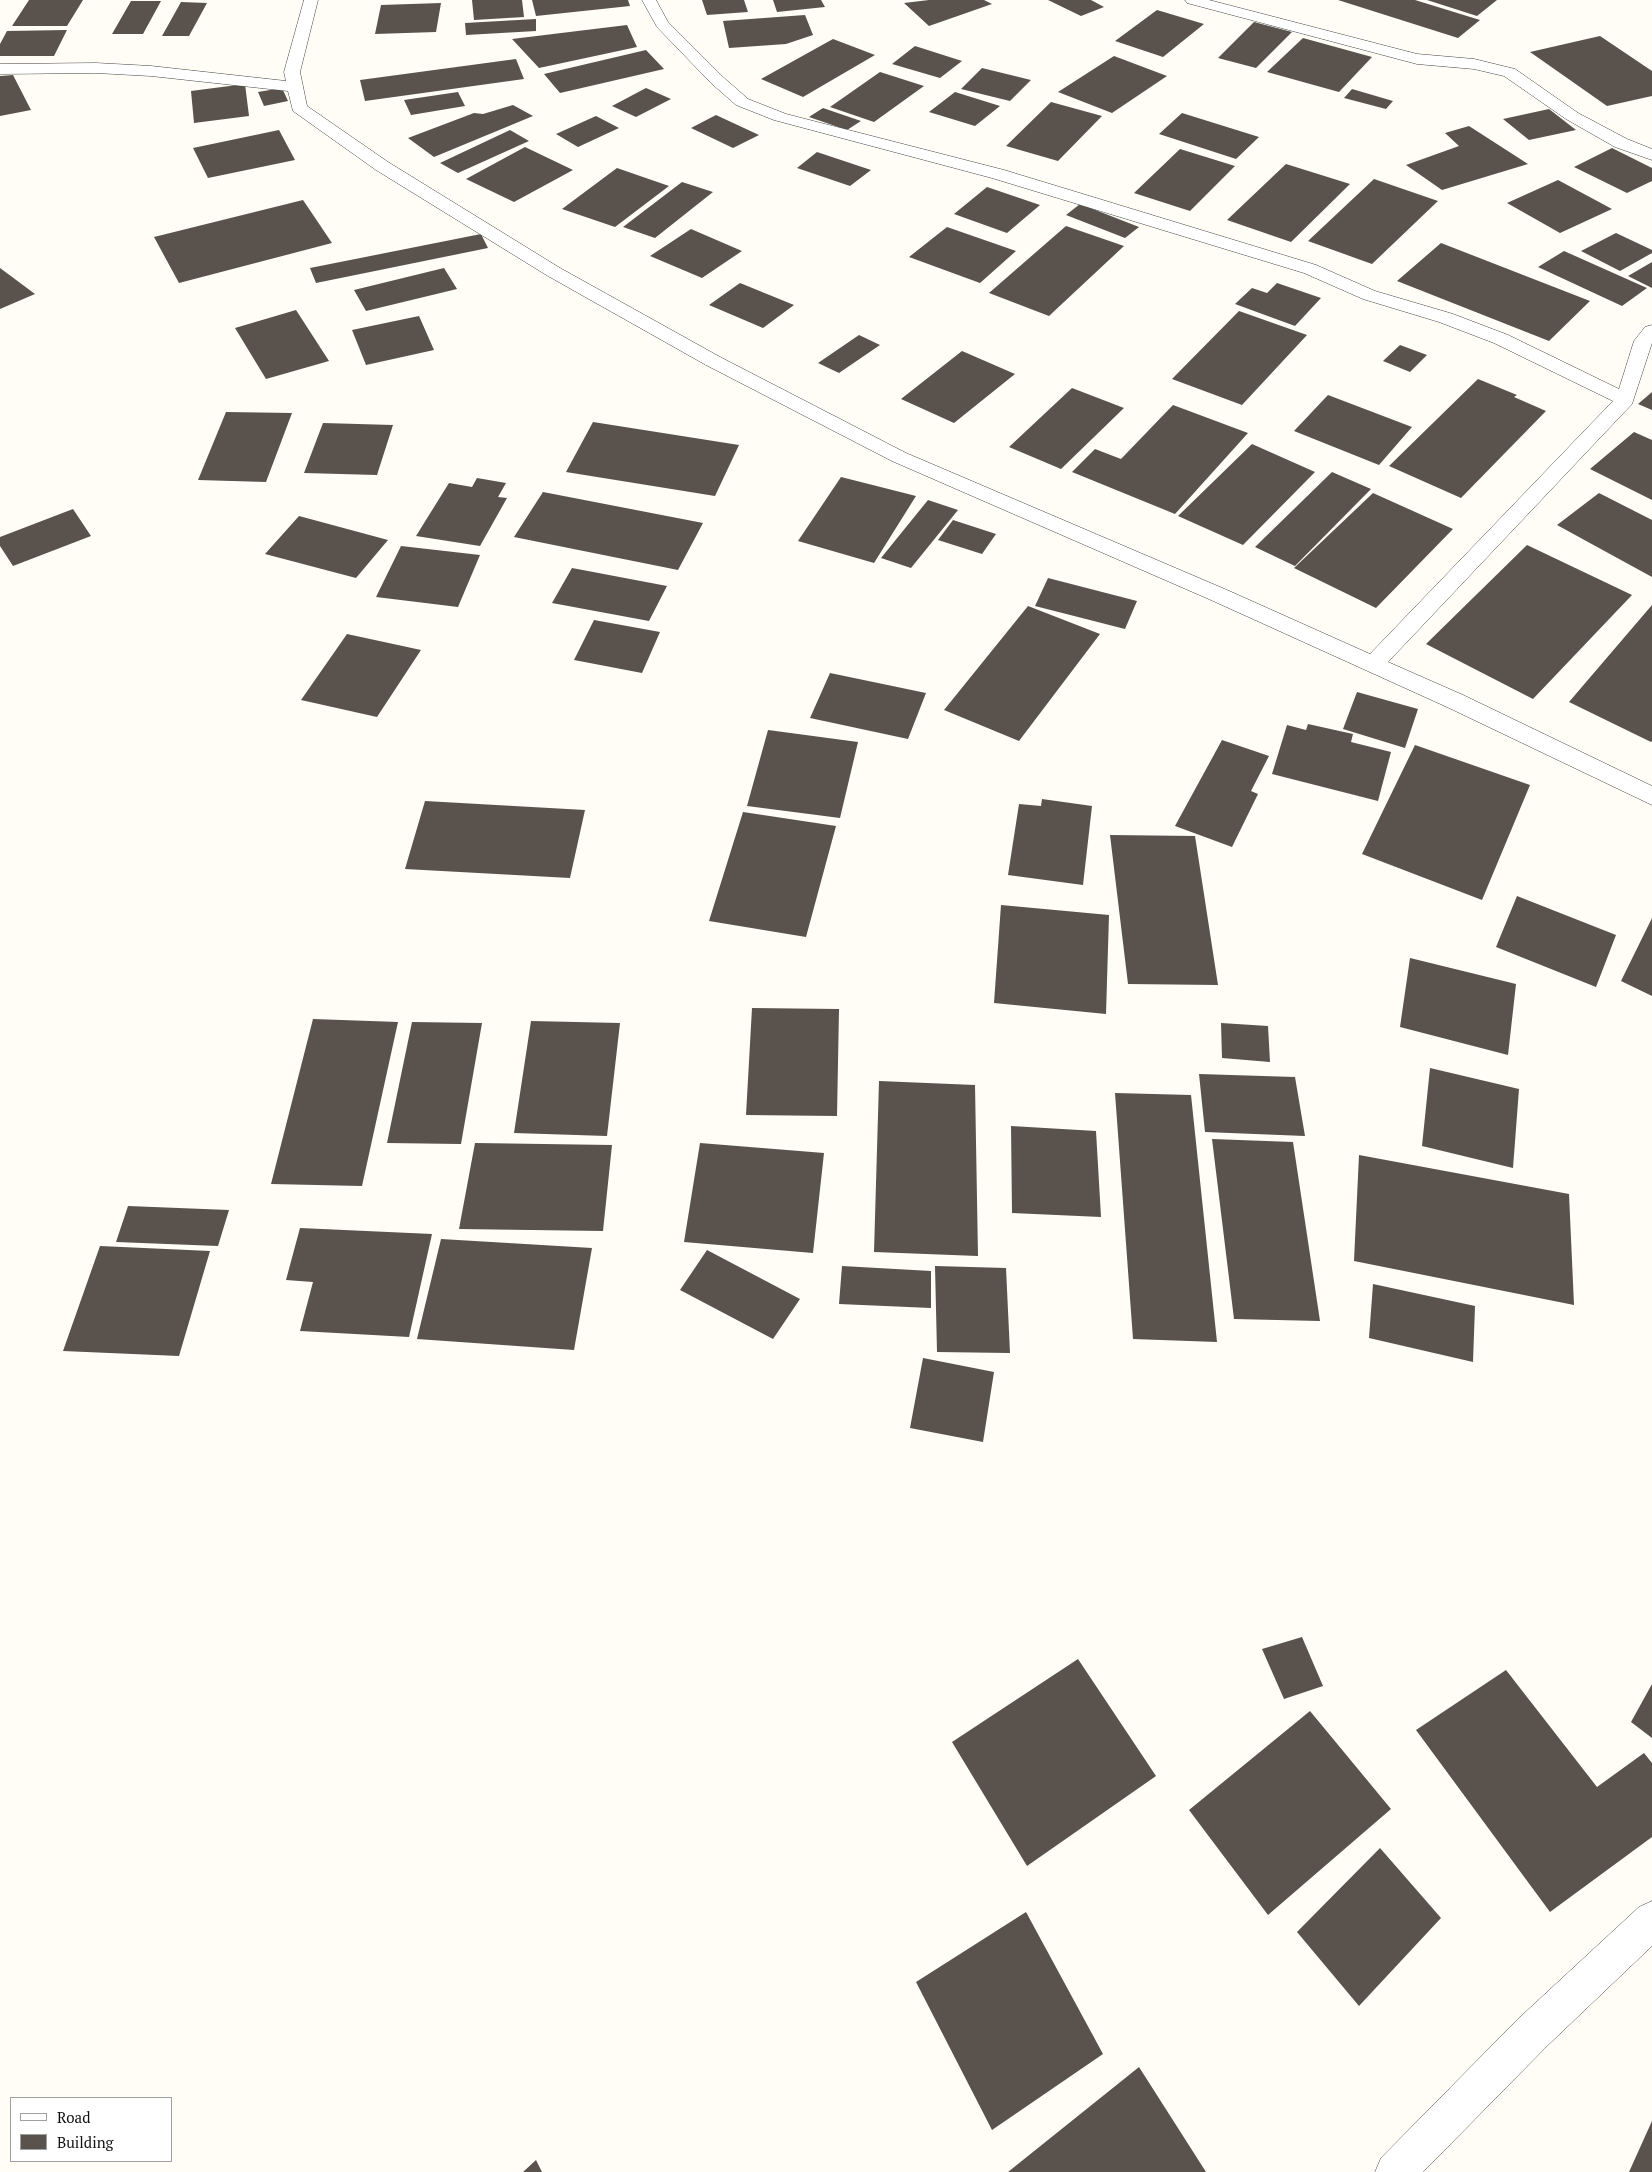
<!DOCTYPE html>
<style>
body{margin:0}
#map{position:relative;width:1652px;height:2172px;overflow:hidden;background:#fffdf5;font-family:"PT Serif",serif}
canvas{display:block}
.legend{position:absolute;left:10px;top:2097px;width:162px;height:65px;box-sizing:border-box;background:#fff;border:1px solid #a0a0a0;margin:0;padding:6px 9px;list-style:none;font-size:15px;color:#111}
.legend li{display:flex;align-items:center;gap:10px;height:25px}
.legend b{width:25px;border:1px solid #a0a0a0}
</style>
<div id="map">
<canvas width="1652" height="2172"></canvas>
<ul class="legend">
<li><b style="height:6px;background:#fff"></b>Road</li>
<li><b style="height:14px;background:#5a524d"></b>Building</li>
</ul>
</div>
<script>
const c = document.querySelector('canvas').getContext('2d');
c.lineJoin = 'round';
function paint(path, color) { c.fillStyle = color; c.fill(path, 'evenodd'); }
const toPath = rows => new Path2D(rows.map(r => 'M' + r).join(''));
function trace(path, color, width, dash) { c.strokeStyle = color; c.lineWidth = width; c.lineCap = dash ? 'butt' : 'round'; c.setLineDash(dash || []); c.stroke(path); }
const building = toPath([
 [29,0,83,0,67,26,12,26],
 [472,0,522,0,524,17,474,20],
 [532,0,628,0,630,6,536,16],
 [702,0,744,0,748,12,707,15],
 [773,0,821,0,825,7,777,12],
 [929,0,984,0,992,4,929,26,904,3],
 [1048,0,1091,0,1104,7,1081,16],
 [1338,0,1415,0,1480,20,1458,38],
 [1427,0,1497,0,1477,16],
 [131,1,161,1,143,34,112,34],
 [181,2,207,3,189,36,162,36],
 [441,3,436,32,375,34,381,5],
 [1157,10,1204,24,1163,57,1115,41],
 [805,15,813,35,786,44,729,48,723,21],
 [536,19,536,31,466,35,465,23],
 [1254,22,1292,32,1256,68,1218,58],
 [627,25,637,47,539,68,512,39],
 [67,30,54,56,0,56,0,44,7,31],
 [1600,36,1652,71,1652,96,1607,106,1530,52],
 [1303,38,1372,57,1339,92,1267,72],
 [833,39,875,55,803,97,761,79],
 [915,46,962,61,940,78,892,64],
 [646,50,664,69,560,93,544,74],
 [1114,56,1167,76,1112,113,1058,92],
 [516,59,524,79,365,101,360,80],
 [982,68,1031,80,1010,101,961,89],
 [880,72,924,86,874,122,830,107],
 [13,75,31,110,0,116,0,76],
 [245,84,249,116,194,123,191,91],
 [282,88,288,101,264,106,258,92],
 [646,88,671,99,636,117,612,106],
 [1352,89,1393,101,1386,109,1344,98],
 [458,92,465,106,411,115,404,100],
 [955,92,1000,106,975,126,929,112],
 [1051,102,1102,116,1058,161,1006,146],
 [513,105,533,116,434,157,408,138,474,113,483,114],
 [823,108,861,121,847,130,809,117],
 [1549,109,1576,130,1529,140,1503,119],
 [1182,113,1259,137,1236,159,1159,134],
 [716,115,759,135,733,148,691,128],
 [596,116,619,128,578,147,556,134],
 [1469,126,1528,164,1442,190,1406,165,1459,146,1445,133],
 [279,130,295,160,208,178,193,148],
 [510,130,529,141,458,173,440,163],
 [525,147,573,170,514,202,466,179],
 [1612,148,1652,168,1652,181,1627,193,1574,167],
 [1180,149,1235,166,1190,211,1134,193],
 [817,152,871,170,850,186,797,168],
 [1286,164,1350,184,1291,242,1227,220],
 [617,168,669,186,615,227,562,209],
 [1374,179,1438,201,1372,264,1308,241],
 [1558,180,1612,209,1560,233,1507,203],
 [682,182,713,192,655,238,623,227],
 [987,187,1040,205,1007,233,954,214],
 [303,200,332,243,179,283,154,237],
 [1080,204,1139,227,1125,238,1066,215],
 [1066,226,1124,246,1049,316,989,293],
 [947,227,1016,251,980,283,909,257],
 [691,229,742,251,702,278,650,256],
 [1616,233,1652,250,1652,253,1620,271,1581,251],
 [481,234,488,248,316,283,310,268],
 [1441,243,1590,301,1549,341,1397,281],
 [1564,251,1647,288,1622,306,1538,267],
 [1652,262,1652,288,1628,276],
 [0,268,35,294,0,309],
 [444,268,457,289,366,311,354,290],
 [740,283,794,305,763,328,709,305],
 [1277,283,1321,298,1295,326,1235,304,1252,288,1267,293],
 [296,310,329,361,266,379,235,328],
 [1239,311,1307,335,1242,405,1172,379],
 [419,316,434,350,366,365,352,330],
 [859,335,880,345,839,373,818,363],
 [1400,345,1427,355,1410,372,1383,361],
 [962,351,1015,374,954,423,901,399],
 [1478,379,1517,395,1514,397,1546,411,1461,498,1389,466],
 [1072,388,1124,408,1061,469,1009,447],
 [1652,392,1652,410,1638,404],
 [1328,395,1412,427,1379,465,1294,431],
 [1173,405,1248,433,1175,514,1072,472,1095,449,1121,459],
 [226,412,292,413,266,482,198,480],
 [593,422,739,445,715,496,566,472],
 [323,423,393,425,377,475,304,473],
 [1634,432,1652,440,1652,500,1590,469],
 [1252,444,1315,472,1243,545,1178,516],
 [1332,472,1371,489,1295,566,1255,547],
 [841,477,916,496,874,563,798,541],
 [477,478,506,483,498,497,507,498,480,546,416,536,449,483,472,487],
 [543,492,703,523,678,570,514,537],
 [1373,493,1453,529,1376,608,1294,568],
 [1599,493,1652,520,1652,577,1557,525],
 [928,500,958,510,911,568,881,558],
 [73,509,91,536,13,566,0,546,0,537],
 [299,516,388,540,356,578,265,554],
 [953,520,996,534,982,554,938,540],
 [1527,545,1632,595,1533,699,1426,644],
 [401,546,480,555,458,607,376,597],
 [572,568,667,586,649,621,552,603],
 [1048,578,1137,601,1125,629,1035,606],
 [1652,605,1652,741,1651,742,1569,702],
 [1028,606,1100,634,1019,741,944,710],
 [594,620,660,632,642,673,574,660],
 [347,634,421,650,377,717,301,700],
 [830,673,926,693,908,739,810,718],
 [1357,692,1418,709,1405,748,1343,729],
 [1308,724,1353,734,1351,742,1391,752,1378,801,1272,774,1287,725,1306,730],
 [768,730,858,742,840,818,747,806],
 [1222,740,1269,756,1251,791,1258,794,1232,847,1175,826],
 [1415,745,1530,785,1482,900,1362,854],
 [1042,799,1092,806,1083,885,1008,875,1019,804,1041,806],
 [425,801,585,810,570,878,405,869],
 [743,812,836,826,806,937,709,921],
 [1110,835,1195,836,1218,985,1128,984],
 [1517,896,1616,935,1596,987,1496,947],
 [1001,905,1109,915,1106,1014,994,1003],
 [1652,918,1652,996,1621,981],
 [1410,958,1516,984,1508,1055,1400,1027],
 [752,1008,839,1009,837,1116,746,1115],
 [313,1019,398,1022,362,1186,271,1184],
 [531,1021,620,1023,607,1136,514,1133],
 [412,1022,482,1023,461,1144,387,1143],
 [1221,1023,1268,1026,1270,1062,1222,1058],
 [1430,1068,1519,1089,1513,1168,1422,1146],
 [1199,1074,1295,1077,1305,1136,1205,1132],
 [879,1081,975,1085,978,1256,874,1252],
 [1115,1093,1191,1095,1217,1342,1133,1339],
 [1011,1126,1096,1131,1101,1217,1012,1213],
 [1212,1139,1293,1142,1320,1321,1234,1319],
 [475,1143,612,1145,603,1231,459,1229],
 [700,1143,824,1153,813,1253,684,1242],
 [1359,1155,1569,1194,1574,1305,1354,1261],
 [128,1206,229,1210,218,1246,116,1242],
 [300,1228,432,1234,409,1337,300,1331,313,1282,286,1280],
 [441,1239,592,1248,574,1350,417,1339],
 [100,1246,210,1251,179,1356,63,1351],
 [707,1250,800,1299,773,1339,680,1290],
 [842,1266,931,1271,931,1308,839,1304],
 [935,1266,1006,1268,1010,1353,937,1352],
 [1373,1284,1475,1306,1473,1362,1369,1338],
 [923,1358,994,1372,983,1442,910,1428],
 [1302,1637,1323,1686,1284,1699,1262,1649],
 [1078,1659,1156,1776,1027,1866,952,1742],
 [1506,1670,1597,1787,1644,1753,1652,1763,1652,1837,1550,1912,1416,1730],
 [1652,1684,1652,1738,1631,1722],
 [1310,1711,1391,1809,1268,1915,1189,1810],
 [1380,1848,1441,1918,1359,2006,1297,1932],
 [1026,1912,1103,2054,992,2130,916,1982],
 [1139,2067,1206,2172,1008,2172],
 [1652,2121,1652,2172,1629,2172],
 [536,2160,542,2172,523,2172]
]);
const street = toPath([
 [304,0,318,0,300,72,307,106,388,162,560,268,720,357,906,453,1227,590,1370,654,1613,401,1494,343,1439,322,1363,299,1304,273,992,178,774,120,736,105,711,83,657,27,642,0,656,0,668,22,723,77,748,99,786,114,1004,170,1316,265,1375,291,1453,314,1508,335,1619,389,1634,341,1645,327,1652,325,1652,343,1632,404,1388,662,1463,695,1652,786,1652,805,1447,707,1211,600,892,461,706,365,548,276,376,170,293,111,288,91,151,76,96,73,0,74,0,64,96,63,151,66,286,81,284,72,304,0],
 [1185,0,1209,0,1417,54,1474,59,1515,69,1578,113,1627,139,1652,149,1652,160,1615,147,1566,119,1504,76,1474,69,1417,64,1187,3,1185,0],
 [1652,1901,1652,1946,1546,2047,1423,2172,1375,2172,1381,2158,1518,2019,1639,1907,1652,1901]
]);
paint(building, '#5a524d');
trace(street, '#444', 1);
paint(street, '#fff');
</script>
